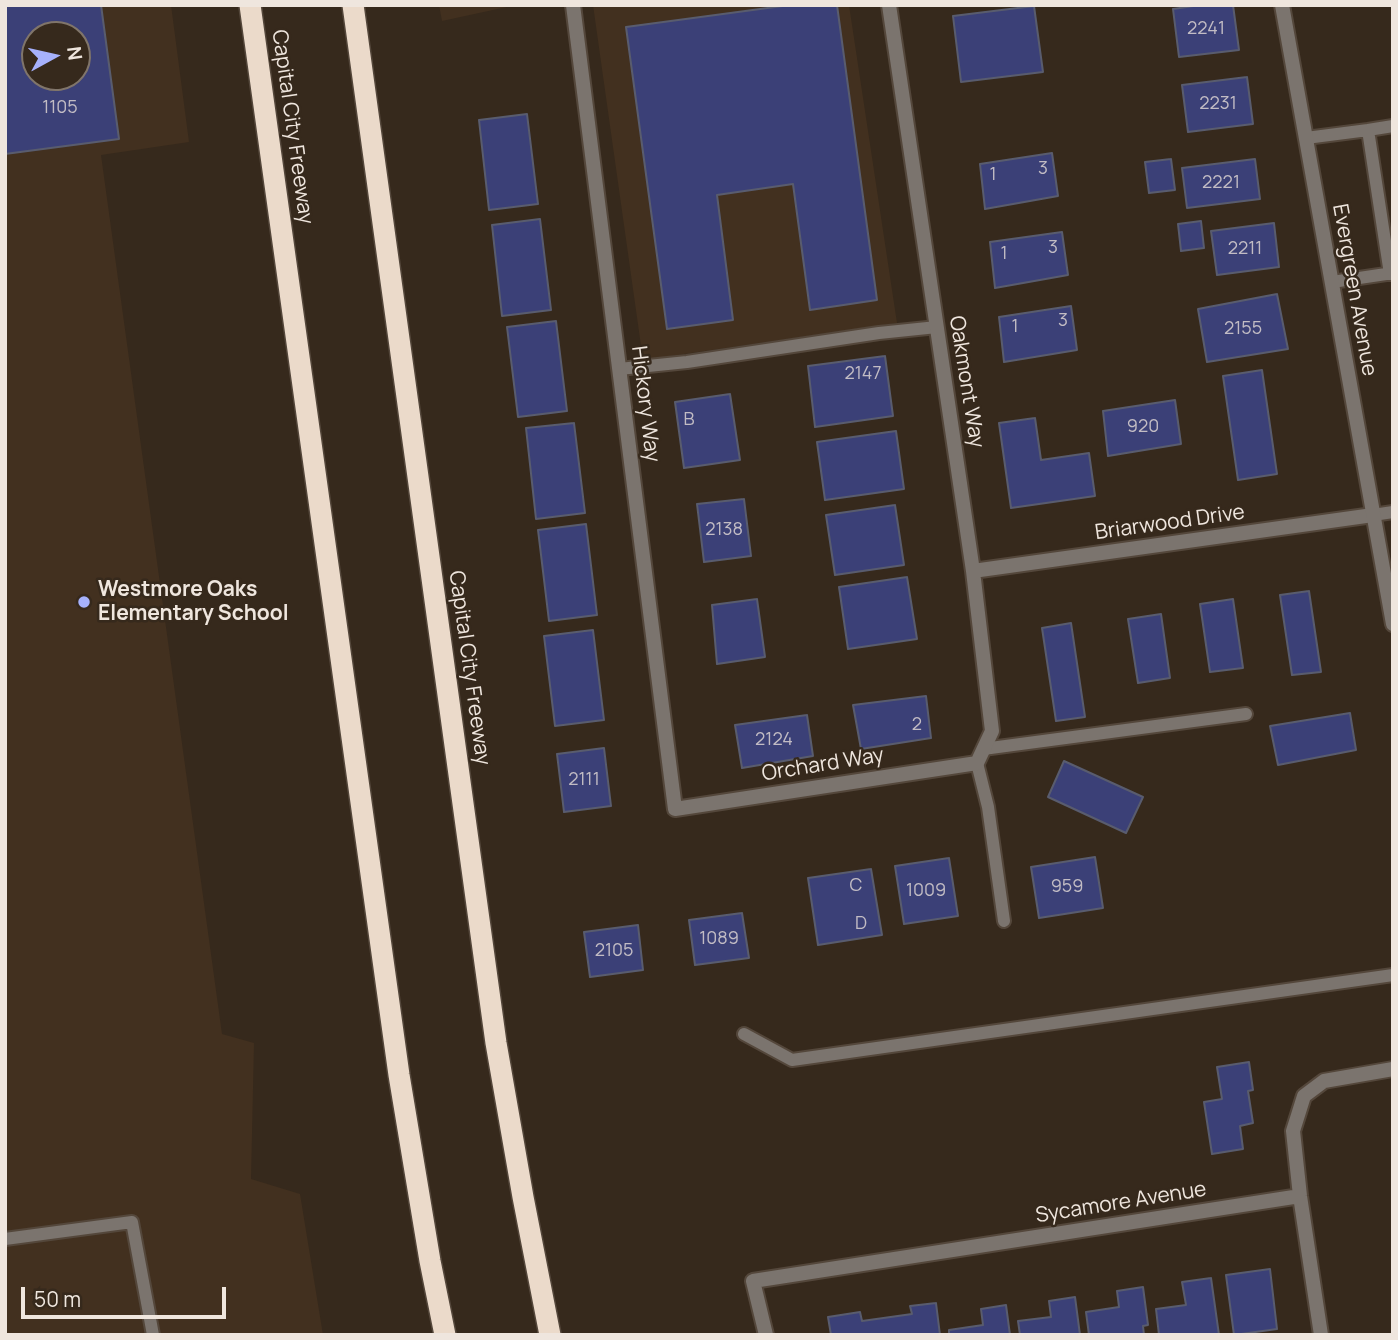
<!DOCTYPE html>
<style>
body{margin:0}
#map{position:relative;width:1398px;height:1340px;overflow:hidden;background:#36291c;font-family:Manrope,sans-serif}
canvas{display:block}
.frame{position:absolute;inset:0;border:7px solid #efe6de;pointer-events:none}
.north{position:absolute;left:21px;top:21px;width:70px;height:70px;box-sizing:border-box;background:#36291c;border:2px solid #80756a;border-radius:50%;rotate:82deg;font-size:19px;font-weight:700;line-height:28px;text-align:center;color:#efe6de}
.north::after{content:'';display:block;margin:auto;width:24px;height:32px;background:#a6b1fc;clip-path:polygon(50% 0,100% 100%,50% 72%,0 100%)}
.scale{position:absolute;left:21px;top:1287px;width:205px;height:32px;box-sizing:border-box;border:4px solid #efe6de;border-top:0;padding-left:9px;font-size:21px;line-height:24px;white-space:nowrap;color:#efe6de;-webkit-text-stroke:5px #36291c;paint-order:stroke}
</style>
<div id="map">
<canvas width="1398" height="1340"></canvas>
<div class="frame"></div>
<div class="north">N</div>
<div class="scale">50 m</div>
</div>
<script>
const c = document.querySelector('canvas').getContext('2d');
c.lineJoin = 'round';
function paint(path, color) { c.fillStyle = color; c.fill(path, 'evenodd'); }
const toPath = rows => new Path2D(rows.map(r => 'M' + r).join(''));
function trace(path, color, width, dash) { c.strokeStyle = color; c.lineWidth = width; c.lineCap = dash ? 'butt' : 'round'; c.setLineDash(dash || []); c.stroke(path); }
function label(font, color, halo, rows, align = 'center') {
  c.font = font + ' Manrope,sans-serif'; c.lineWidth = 5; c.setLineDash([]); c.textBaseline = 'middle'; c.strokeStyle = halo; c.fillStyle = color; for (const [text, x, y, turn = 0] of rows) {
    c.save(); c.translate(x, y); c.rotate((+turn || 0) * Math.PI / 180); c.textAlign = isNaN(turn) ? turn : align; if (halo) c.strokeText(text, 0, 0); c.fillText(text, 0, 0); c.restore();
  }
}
const built = toPath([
 [5,5,171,5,189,142,101,155,222,1034,254,1043,251,1179,300,1194,323,1335,5,1335],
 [35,35,77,35,77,77,35,77],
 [439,5,516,5,442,21],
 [593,5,849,5,897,323,643,360]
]);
const building = toPath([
 [5,5,101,5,119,139,5,154,5,5],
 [35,35,77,35,77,77,35,77,35,35],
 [790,5,837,5,877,300,810,310,793,184,717,195,733,320,667,329,626,27,790,5],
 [1200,5,1233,5,1239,50,1179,57,1173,9,1200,5],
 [1034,6,1043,72,961,82,953,16,1034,6],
 [1247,77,1253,124,1188,132,1182,85,1247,77],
 [527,114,538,204,489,210,479,120,527,114],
 [1052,153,1058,196,985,209,980,164,1052,153],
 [1171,159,1175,190,1149,193,1145,162,1171,159],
 [1255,159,1260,199,1187,208,1182,168,1255,159],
 [540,219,551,310,502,316,492,225,540,219],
 [1201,221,1204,248,1181,251,1178,224,1201,221],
 [1274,223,1279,267,1217,275,1211,231,1274,223],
 [1062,232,1068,275,995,288,990,242,1062,232],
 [1277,294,1288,349,1207,362,1198,309,1277,294],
 [1071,306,1077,350,1004,362,999,317,1071,306],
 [556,321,567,411,518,417,507,327,556,321],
 [885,356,893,416,815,427,808,366,885,356],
 [1262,370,1277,474,1238,480,1223,376,1262,370],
 [730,394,740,460,684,468,675,402,730,394],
 [1175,400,1181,444,1108,456,1103,411,1175,400],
 [1035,418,1041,460,1089,453,1095,496,1011,508,999,423,1035,418],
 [574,423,585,513,536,519,526,428,574,423],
 [896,431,904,489,825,500,817,442,896,431],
 [744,499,751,556,704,562,697,504,744,499],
 [895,505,904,565,835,575,826,515,895,505],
 [586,524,597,615,549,621,538,530,586,524],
 [907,577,917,639,848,649,839,587,907,577],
 [1309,591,1321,672,1292,675,1280,595,1309,591],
 [757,599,765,657,717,664,712,605,757,599],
 [1233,599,1243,668,1210,672,1200,604,1233,599],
 [1161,614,1170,678,1138,683,1128,619,1161,614],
 [1071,623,1085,717,1056,721,1042,628,1071,623],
 [593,630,604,720,555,726,544,636,593,630],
 [926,696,931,738,861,749,853,705,926,696],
 [1350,713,1356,750,1278,765,1270,726,1350,713],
 [807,715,813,756,742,768,735,725,807,715],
 [604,748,611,806,564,812,557,754,604,748],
 [1064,761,1143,797,1126,833,1048,797,1064,761],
 [1095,857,1103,908,1039,918,1031,867,1095,857],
 [949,858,958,916,904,924,895,866,949,858],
 [871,869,882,935,818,945,808,878,871,869],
 [742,913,749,958,695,965,689,920,742,913],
 [638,925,643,970,590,977,584,932,638,925],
 [1249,1062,1253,1090,1248,1091,1253,1123,1240,1126,1243,1149,1212,1154,1204,1102,1222,1099,1217,1067,1249,1062],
 [1270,1269,1277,1329,1234,1335,1226,1275,1270,1269],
 [1211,1278,1219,1335,1159,1335,1156,1309,1186,1305,1182,1282,1211,1278],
 [1143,1287,1148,1325,1143,1326,1144,1335,1089,1335,1086,1312,1119,1307,1117,1291,1143,1287],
 [1075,1297,1080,1335,1020,1335,1018,1321,1051,1317,1049,1301,1075,1297],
 [936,1303,940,1335,831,1335,828,1317,860,1312,862,1321,912,1314,910,1306,936,1303],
 [1006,1305,1010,1335,949,1335,949,1330,983,1325,981,1309,1006,1305]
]);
const service = toPath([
 [1306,138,1368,130],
 [1390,274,1368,130,1393,126],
 [1332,282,1393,273],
 [619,369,687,362,879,333,937,327],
 [1373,515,1393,512],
 [983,749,1246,714],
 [977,763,988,807,1004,921],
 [744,1034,792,1060,1393,975],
 [5,1239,132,1222,153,1335]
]);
const minor = toPath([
 [573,5,675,809,977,763,992,731,973,571,889,5],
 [973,571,1373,515],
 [766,1335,753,1281,1300,1196],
 [1321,1335,1300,1196,1293,1131,1304,1096,1324,1081,1393,1069]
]);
const tertiary = toPath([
 [1282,5,1393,624]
]);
const motorway = toPath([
 [250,5,399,1075,430,1261,445,1335],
 [353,5,496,1043,523,1197,550,1335]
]);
const markers = [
 [84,602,7,"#a6b1fc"]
];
const numberNames = [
 ["2241",1206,29],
 ["2231",1218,104],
 ["1105",60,108],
 ["3",1043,169],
 ["1",993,175],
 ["2221",1221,183],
 ["3",1053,248],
 ["2211",1245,249],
 ["1",1004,254],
 ["3",1063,321],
 ["1",1015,327],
 ["2155",1243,329],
 ["2147",863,374],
 ["B",689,420],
 ["920",1143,427],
 ["2138",724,530],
 ["2",917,725],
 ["2124",774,740],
 ["2111",584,780],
 ["C",856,886],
 ["959",1067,887],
 ["1009",926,891],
 ["D",861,924],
 ["1089",719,939],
 ["2105",614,951]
];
const streetNames = [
 ["Capital City Freeway",292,127,82],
 ["Evergreen Avenue",1354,290,80],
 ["Oakmont Way",966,382,81],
 ["Hickory Way",645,404,83],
 ["Briarwood Drive",1170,523,-8],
 ["Capital City Freeway",469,668,82],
 ["Orchard Way",823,765,-9],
 ["Sycamore Avenue",1121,1203,-9]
];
const poiNames = [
 ["Westmore Oaks",98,590],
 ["Elementary School",98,614]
];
paint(built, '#42301f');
paint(building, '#3b4077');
trace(building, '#595c6e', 2);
trace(service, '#54473b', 16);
trace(minor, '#54473b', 18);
trace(tertiary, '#54473b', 18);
trace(motorway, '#54473b', 24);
trace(service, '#7b746e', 12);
trace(minor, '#7b746e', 14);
trace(tertiary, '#7b746e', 14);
trace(motorway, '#ebdaca', 21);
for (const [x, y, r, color] of markers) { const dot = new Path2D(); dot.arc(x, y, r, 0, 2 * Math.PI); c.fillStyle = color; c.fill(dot); trace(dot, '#36291c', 2.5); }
label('18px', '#c2bcc4', null, numberNames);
label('21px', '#efe6de', '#36291c', streetNames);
label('bold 21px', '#efe6de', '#36291c', poiNames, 'left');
</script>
